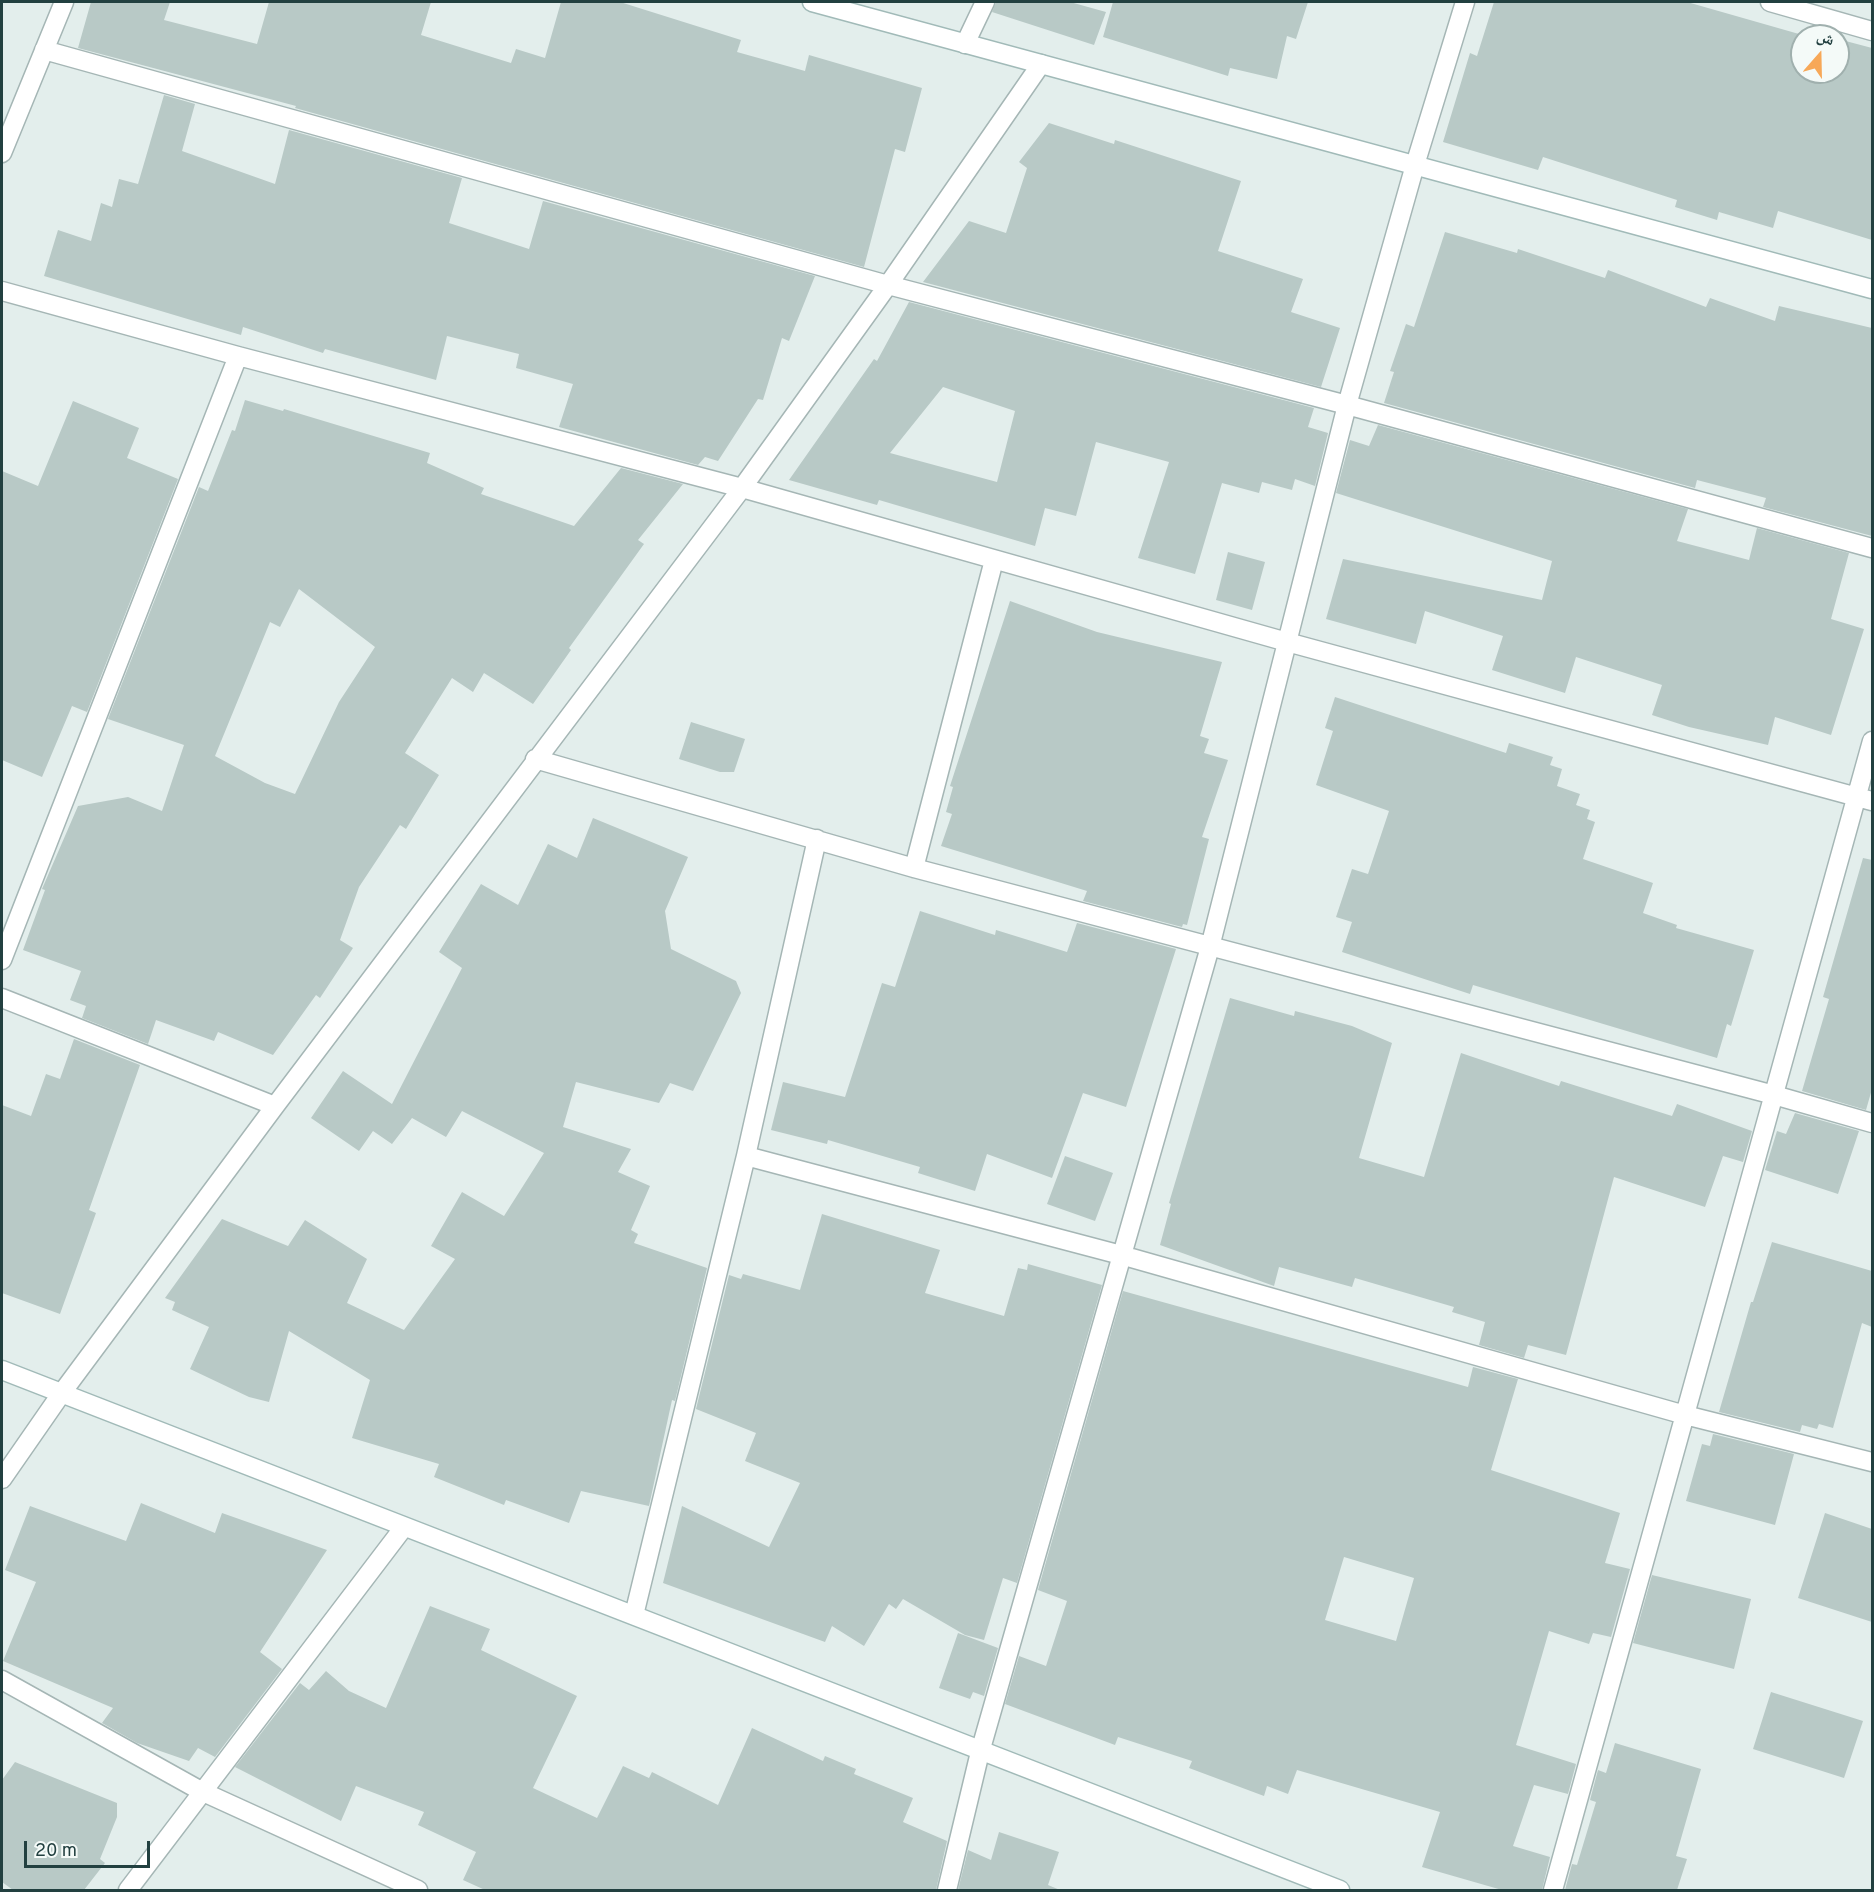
<!DOCTYPE html>
<meta charset="utf-8">
<style>
body{margin:0}
#map{position:relative;width:1874px;height:1892px;overflow:hidden;background:#e3eeec;font-family:Overpass,"Noto Naskh Arabic",sans-serif}
canvas{display:block}
.frame{position:absolute;inset:0;border:3px solid #224040;pointer-events:none}
.north{position:absolute;left:1790px;top:24px;width:60px;height:60px;box-sizing:border-box;background:#f4faf8;border:2px solid #a0b0ae;border-radius:50%;rotate:20deg;font-size:16px;font-weight:700;line-height:24px;text-align:center;color:#224040}
.north::after{content:'';display:block;margin:auto;width:21px;height:27px;background:#f7a858;clip-path:polygon(50% 0,100% 100%,50% 72%,0 100%)}
.scale{position:absolute;left:24px;top:1841px;width:126px;height:27px;box-sizing:border-box;border:3px solid #224040;border-top:0;padding-left:8px;font-size:18px;line-height:21px;white-space:nowrap;color:#224040;-webkit-text-stroke:4px #f4faf8;paint-order:stroke}
</style>
<div id="map">
<canvas width="1874" height="1892"></canvas>
<div class="frame"></div>
<div class="north">ش</div>
<div class="scale">20 m</div>
</div>
<script>
const c = document.querySelector('canvas').getContext('2d');
c.lineJoin = 'round';
function paint(path, color) { c.fillStyle = color; c.fill(path, 'evenodd'); }
const toPath = rows => new Path2D(rows.map(r => 'M' + r).join(''));
function trace(path, color, width, dash) { c.strokeStyle = color; c.lineWidth = width; c.lineCap = dash ? 'butt' : 'round'; c.setLineDash(dash || []); c.stroke(path); }
const building = toPath([
 [91,2,170,2,164,20,257,44,269,2,431,2,421,35,511,63,516,49,545,58,561,2,620,2,741,40,737,52,805,71,809,55,922,88,905,152,895,149,864,267,295,108,296,106,78,48],
 [996,2,1070,2,1106,12,1094,45,992,12],
 [1113,2,1308,2,1296,39,1287,36,1277,79,1230,68,1228,76,1103,37],
 [1494,2,1687,2,1806,36,1802,36,1802,72,1838,72,1838,39,1872,48,1872,240,1778,211,1773,228,1719,212,1717,220,1675,207,1677,200,1543,157,1538,170,1443,142,1470,53,1477,56],
 [164,95,195,104,182,151,275,184,289,130,462,178,449,223,529,249,543,201,815,276,789,341,782,338,763,400,758,399,718,461,705,457,698,465,559,427,573,384,516,368,519,354,447,336,436,380,325,349,323,353,243,327,241,335,44,276,58,230,91,241,101,203,112,207,119,179,138,184],
 [1049,123,1114,144,1115,140,1241,181,1218,251,1303,279,1291,312,1340,328,1321,387,923,282,969,221,1006,233,1027,168,1019,162],
 [1445,232,1517,253,1518,249,1605,278,1608,270,1706,307,1710,298,1775,321,1779,306,1872,328,1872,536,1763,507,1766,498,1697,480,1695,488,1384,403,1394,372,1390,371,1406,324,1414,327],
 [909,302,1314,408,1308,427,1328,433,1315,486,1295,479,1292,490,1262,482,1259,493,1222,483,1195,574,1138,558,1169,462,1096,442,1076,516,1045,508,1035,546,879,500,877,505,789,480,874,359,877,361],
 [943,387,1015,411,997,482,890,453],
 [245,400,283,411,284,409,430,453,427,463,484,488,481,494,574,526,621,468,683,484,638,540,644,544,569,648,571,650,533,704,484,673,473,692,452,678,405,753,439,775,406,829,400,825,359,887,340,940,353,948,320,998,316,995,273,1055,218,1032,214,1041,156,1020,148,1044,82,1018,86,1006,70,1000,81,971,23,950,45,890,42,889,78,806,128,797,162,811,184,745,108,719,199,487,208,491,232,430,235,431],
 [299,589,375,647,339,702,295,794,265,783,215,756,270,622,280,627],
 [73,401,139,428,127,458,178,479,87,712,72,706,42,777,2,760,2,471,38,486],
 [1378,425,1688,509,1677,541,1749,560,1757,528,1849,553,1831,619,1864,629,1831,735,1775,717,1768,745,1689,727,1652,715,1662,685,1576,657,1565,693,1492,670,1503,636,1425,611,1416,644,1326,619,1343,559,1542,600,1552,561,1336,493,1350,440,1369,446],
 [1228,552,1265,562,1252,610,1216,600],
 [1010,601,1097,632,1222,662,1200,736,1209,739,1204,753,1228,760,1202,837,1209,839,1187,925,1183,924,1182,927,1083,901,1087,891,941,846,952,814,946,812,953,787,950,786],
 [1335,697,1506,753,1509,743,1553,757,1550,765,1562,769,1557,786,1580,794,1576,805,1590,810,1587,819,1595,822,1583,859,1653,883,1643,913,1677,925,1676,928,1754,950,1731,1026,1727,1024,1717,1058,1473,985,1470,994,1342,952,1352,922,1336,917,1352,869,1368,874,1389,811,1316,785,1333,731,1325,728],
 [691,722,745,739,734,772,720,772,679,759],
 [593,818,688,857,665,911,671,949,736,981,741,993,693,1091,670,1083,659,1103,576,1082,563,1127,631,1149,618,1172,650,1186,631,1230,638,1234,634,1243,707,1268,675,1401,672,1400,649,1506,581,1491,569,1523,506,1500,504,1505,434,1477,439,1464,352,1438,370,1380,289,1331,269,1402,249,1397,190,1369,209,1327,172,1310,175,1302,165,1298,222,1219,288,1246,305,1220,367,1259,347,1303,404,1330,455,1259,431,1246,462,1192,504,1216,544,1153,462,1111,446,1137,412,1118,392,1144,373,1131,359,1151,311,1118,343,1071,392,1104,462,968,439,952,481,884,518,905,548,844,577,858],
 [1863,858,1872,860,1872,1089,1866,1110,1802,1091,1829,999,1823,997],
 [920,911,995,935,996,930,1067,952,1077,923,1176,949,1126,1107,1083,1093,1052,1178,987,1154,975,1191,918,1173,920,1167,828,1140,827,1144,771,1130,783,1082,845,1097,882,983,895,987],
 [1230,998,1294,1016,1295,1011,1352,1026,1392,1043,1359,1158,1424,1177,1461,1053,1559,1086,1561,1081,1672,1116,1677,1104,1752,1131,1743,1162,1723,1156,1705,1207,1614,1177,1566,1355,1528,1345,1524,1358,1479,1345,1485,1322,1452,1312,1454,1307,1355,1278,1352,1287,1279,1267,1274,1286,1160,1245,1171,1204,1169,1203],
 [74,1039,140,1065,89,1210,96,1213,60,1314,2,1293,2,1105,31,1116,46,1074,60,1079],
 [1795,1113,1859,1131,1838,1194,1765,1170,1777,1131,1786,1134],
 [1065,1156,1113,1173,1095,1221,1047,1204],
 [822,1214,940,1250,925,1293,1004,1316,1018,1268,1027,1270,1028,1264,1102,1285,1017,1583,1003,1578,984,1640,965,1635,903,1599,896,1609,889,1604,864,1646,832,1626,825,1642,663,1583,682,1506,769,1547,800,1483,745,1461,756,1433,696,1409,729,1275,741,1279,743,1274,800,1290],
 [1772,1242,1872,1271,1872,1327,1862,1323,1833,1428,1819,1424,1817,1429,1802,1425,1800,1432,1719,1412,1751,1302,1753,1302],
 [1123,1291,1468,1387,1473,1367,1518,1379,1491,1470,1620,1513,1605,1563,1630,1569,1611,1637,1593,1633,1589,1644,1549,1631,1516,1745,1576,1764,1568,1794,1534,1785,1513,1846,1550,1857,1542,1890,1502,1890,1422,1867,1440,1812,1297,1770,1288,1794,1267,1786,1264,1796,1189,1768,1192,1761,1118,1737,1115,1745,1005,1704,1019,1656,1046,1666,1067,1601,1038,1590],
 [1344,1557,1414,1578,1396,1641,1325,1620],
 [1713,1434,1794,1454,1775,1525,1686,1501,1702,1444,1710,1446],
 [141,1503,215,1533,222,1513,327,1550,260,1652,282,1669,215,1757,198,1748,189,1761,137,1743,102,1723,113,1708,3,1661,36,1582,5,1570,30,1506,126,1541],
 [1825,1513,1872,1529,1872,1622,1798,1598],
 [1652,1575,1751,1599,1734,1669,1633,1643],
 [430,1606,490,1629,481,1650,577,1696,533,1788,597,1818,623,1766,649,1778,652,1772,718,1805,752,1728,823,1761,825,1756,856,1769,854,1774,913,1798,903,1822,947,1841,936,1890,485,1890,463,1880,476,1852,418,1825,424,1812,356,1786,341,1821,235,1767,300,1683,309,1690,326,1671,349,1691,386,1708],
 [958,1633,998,1648,984,1696,973,1692,970,1699,939,1688],
 [1771,1692,1863,1721,1844,1778,1753,1749],
 [1615,1743,1701,1769,1676,1856,1687,1859,1677,1890,1565,1890,1572,1864,1577,1865,1596,1802,1590,1800,1598,1770,1606,1773],
 [15,1762,117,1803,117,1817,100,1859,105,1863,84,1890,13,1890,2,1882,2,1780],
 [999,1832,1059,1852,1048,1885,1060,1890,958,1890,968,1850,991,1860]
]);
const street = toPath([
 [1770,2,1872,31],
 [965,44,985,2],
 [44,50,888,285,1347,405,1872,548],
 [2,153,64,2],
 [2,291,238,356,742,488,1287,642,1872,801],
 [535,759,914,868,1774,1095,1872,1123],
 [914,868,994,560],
 [2,960,238,356],
 [2,998,275,1106],
 [746,1156,1121,1255,1685,1415,1872,1462],
 [2,1479,61,1394,275,1106,742,488,888,285,1041,64],
 [634,1615,746,1156,817,839],
 [2,1680,201,1791,418,1890],
 [128,1890,404,1527],
 [947,1890,980,1752,1210,947,1347,405,1415,165,1465,2],
 [1553,1890,1872,741]
]);
const secondary = toPath([
 [812,2,1872,289],
 [2,1370,1340,1890]
]);
paint(building, '#b8c9c6');
trace(street, '#a5b6b5', 21);
trace(secondary, '#a1bab8', 21);
trace(street, '#fff', 18);
trace(secondary, '#fff', 18);
</script>
